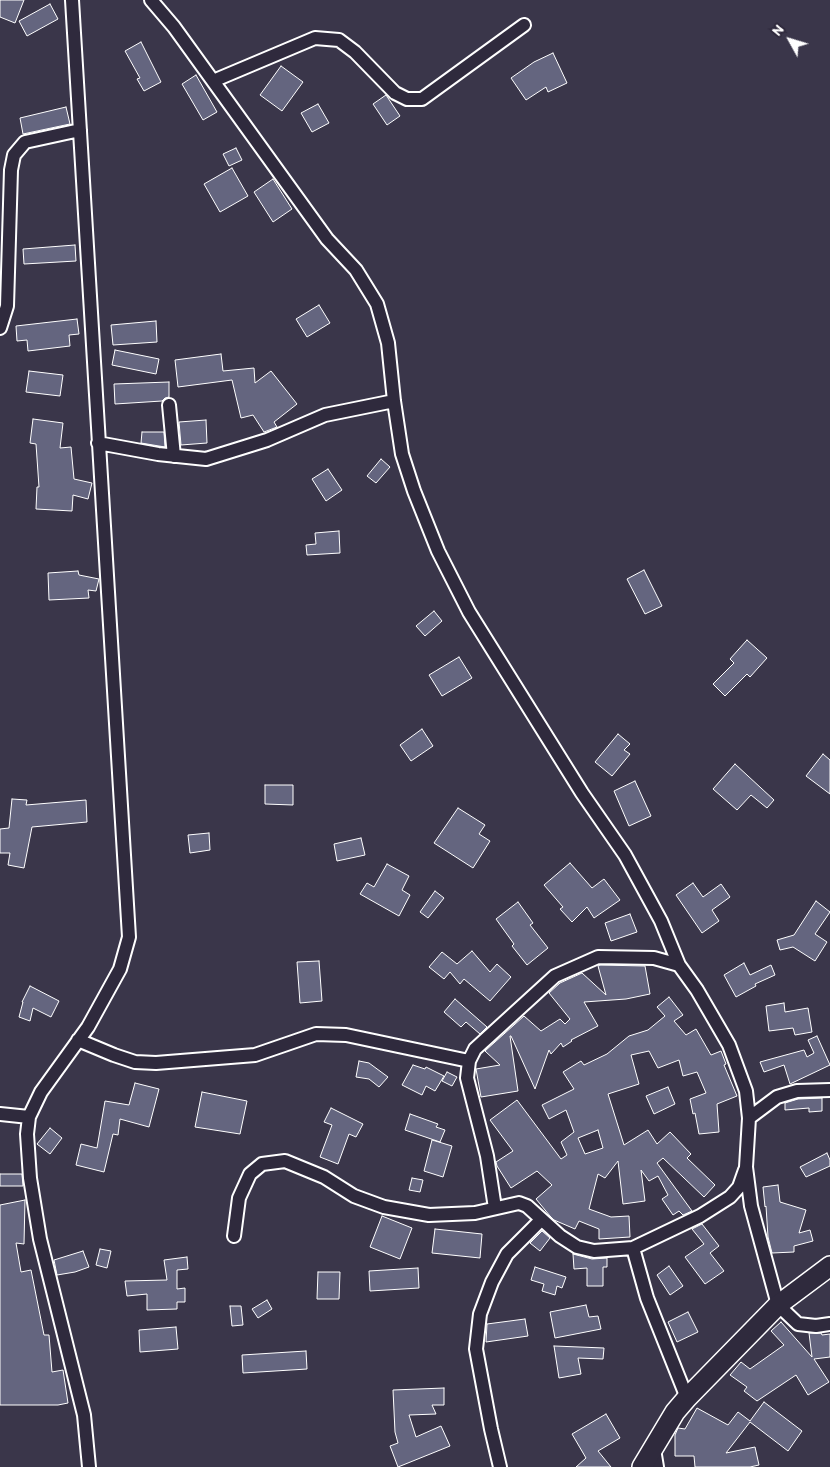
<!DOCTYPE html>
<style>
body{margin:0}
#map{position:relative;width:830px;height:1467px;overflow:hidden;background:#3a364a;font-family:Itim,sans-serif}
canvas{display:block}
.north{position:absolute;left:765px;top:15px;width:50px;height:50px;-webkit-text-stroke:4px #2f2a3d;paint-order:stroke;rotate:309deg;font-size:14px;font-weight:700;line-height:20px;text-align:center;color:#fff}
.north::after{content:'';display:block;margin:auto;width:18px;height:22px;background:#fff;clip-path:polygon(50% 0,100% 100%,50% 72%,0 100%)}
</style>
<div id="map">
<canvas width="830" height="1467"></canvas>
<div class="north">N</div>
</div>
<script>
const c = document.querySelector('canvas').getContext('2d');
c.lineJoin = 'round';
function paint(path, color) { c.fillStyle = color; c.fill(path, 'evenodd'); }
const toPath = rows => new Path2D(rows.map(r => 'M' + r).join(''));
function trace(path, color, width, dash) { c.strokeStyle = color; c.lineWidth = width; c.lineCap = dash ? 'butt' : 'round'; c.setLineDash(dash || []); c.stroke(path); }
const building = toPath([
 [0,0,24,0,15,23,0,17,0,0],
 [50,4,58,19,27,36,19,21,50,4],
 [141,42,161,82,144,91,137,79,140,78,125,51,141,42],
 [553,53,567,83,548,92,546,87,526,100,511,78,534,62,553,53],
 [281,66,303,82,282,111,260,95,281,66],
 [196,75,217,112,203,120,182,84,196,75],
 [386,95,400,116,387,125,373,104,386,95],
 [318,104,329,123,312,132,301,113,318,104],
 [66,107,70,124,23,134,20,118,66,107],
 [236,148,242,160,229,166,223,154,236,148],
 [232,168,248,196,220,212,204,184,232,168],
 [273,179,292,209,273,222,254,192,273,179],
 [75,245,76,261,24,264,23,249,75,245],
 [319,305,330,323,307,337,296,319,319,305],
 [77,319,79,334,69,335,70,346,28,351,27,340,17,341,16,326,77,319],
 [156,321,157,342,113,345,111,325,156,321],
 [115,350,159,359,156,374,112,365,115,350],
 [221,354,223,371,254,368,255,383,271,371,297,404,274,422,277,427,264,432,253,415,241,418,232,380,178,387,175,360,221,354],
 [29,371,63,375,60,396,26,392,29,371],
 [169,382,169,397,165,398,162,401,115,404,114,384,169,382],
 [33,419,63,423,60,448,71,447,74,479,92,483,88,499,73,495,72,511,36,509,37,487,39,487,36,444,30,443,33,419],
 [206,420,207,443,181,445,179,422,206,420],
 [142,432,164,432,165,447,141,443,142,432],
 [381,459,390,467,376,483,367,476,381,459],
 [328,469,342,490,326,501,312,479,328,469],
 [339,531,340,553,307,555,306,545,316,544,315,533,339,531],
 [644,570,662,606,645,614,627,579,644,570],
 [78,571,79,575,99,579,96,591,88,590,89,598,49,600,48,573,78,571],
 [434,611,442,621,425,636,416,626,434,611],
 [747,640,767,658,750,677,747,674,725,696,713,684,734,663,730,659,747,640],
 [459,657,472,678,442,696,429,675,459,657],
 [422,729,433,746,411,761,400,745,422,729],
 [618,734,630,744,624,750,630,754,612,776,595,762,618,734],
 [823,754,830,760,830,794,806,776,823,754],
 [735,764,774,800,767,808,751,795,737,810,713,789,735,764],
 [635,781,651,816,629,826,614,791,635,781],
 [265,785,293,785,293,805,265,804,265,785],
 [12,799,27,800,26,805,86,800,87,822,32,827,24,868,8,865,10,853,0,853,0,829,9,828,12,799],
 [458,808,485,825,479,834,490,841,473,868,434,843,458,808],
 [209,833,210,850,190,853,188,835,209,833],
 [361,838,365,855,337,861,334,844,361,838],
 [570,863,592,888,604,879,620,900,594,918,587,907,572,922,560,909,563,907,544,885,570,863],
 [387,864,409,876,402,890,410,895,399,916,360,894,367,883,374,887,387,864],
 [693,883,703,897,721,884,730,897,712,910,719,921,702,933,676,895,693,883],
 [435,891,444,898,428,918,420,912,435,891],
 [816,901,830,912,815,934,827,942,815,961,793,947,780,950,777,940,794,935,816,901],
 [518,902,533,923,530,925,548,948,527,965,512,946,514,944,496,919,518,902],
 [630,914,637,932,611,941,605,923,630,914],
 [472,951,490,972,497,964,511,977,490,1001,464,979,460,984,450,972,444,979,429,967,442,952,457,964,472,951],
 [319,961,322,1001,300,1003,297,962,319,961],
 [744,963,750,975,771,965,775,975,755,984,756,986,736,997,724,975,744,963],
 [600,965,645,966,650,994,626,999,584,1002,598,1026,571,1040,572,1041,563,1047,561,1043,551,1054,549,1050,535,1089,511,1036,510,1036,518,1091,481,1097,476,1069,500,1065,485,1051,524,1016,541,1031,560,1019,565,1024,570,1019,549,993,560,983,582,973,606,995,598,966,600,965],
 [30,986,59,1001,51,1017,33,1008,30,1021,19,1017,23,1002,22,1002,30,986],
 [669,997,683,1015,674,1021,686,1035,696,1029,711,1055,721,1051,726,1064,724,1065,737,1096,717,1104,719,1132,699,1134,695,1113,693,1114,690,1099,706,1093,697,1072,683,1076,679,1060,658,1068,649,1051,631,1055,639,1084,608,1094,624,1145,648,1130,657,1144,670,1132,691,1154,687,1158,715,1185,704,1197,663,1158,657,1163,692,1211,683,1215,679,1211,673,1215,662,1199,668,1195,658,1176,649,1181,641,1170,645,1201,623,1204,618,1161,605,1178,598,1174,589,1209,611,1217,629,1216,630,1237,599,1239,599,1229,579,1221,575,1229,554,1220,550,1216,536,1199,552,1185,537,1171,511,1188,497,1166,496,1162,513,1151,490,1120,517,1100,561,1159,567,1155,561,1142,574,1132,566,1110,549,1119,542,1105,574,1089,563,1072,581,1061,584,1065,607,1054,629,1036,648,1030,665,1016,657,1007,669,997],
 [598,1130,603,1148,585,1154,578,1138,598,1130],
 [455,999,487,1027,480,1034,466,1022,461,1027,444,1012,455,999],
 [784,1003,785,1012,808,1008,812,1032,795,1035,793,1028,769,1031,766,1006,784,1003],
 [817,1036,830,1065,790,1084,784,1065,764,1072,760,1062,804,1050,807,1057,814,1053,808,1040,817,1036],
 [359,1061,369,1063,388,1077,379,1087,369,1079,356,1077,359,1061],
 [413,1065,425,1069,426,1067,444,1076,435,1091,426,1086,422,1095,402,1085,413,1065],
 [447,1072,457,1077,452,1086,442,1081,447,1072],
 [135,1083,159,1089,149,1127,120,1119,118,1135,113,1134,104,1172,76,1165,81,1144,97,1148,105,1101,129,1105,135,1083],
 [668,1087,675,1104,654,1114,646,1096,668,1087],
 [202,1092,247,1101,240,1134,195,1127,202,1092],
 [822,1098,822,1111,809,1112,809,1108,785,1110,785,1103,798,1099,822,1098],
 [331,1108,363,1124,356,1137,349,1134,338,1164,320,1157,332,1125,324,1122,331,1108],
 [410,1114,438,1124,436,1127,445,1130,440,1142,405,1130,410,1114],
 [50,1128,62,1138,50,1154,37,1144,50,1128],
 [432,1140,452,1146,443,1177,424,1171,432,1140],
 [827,1153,830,1160,830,1166,806,1177,800,1167,827,1153],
 [0,1174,22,1174,23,1186,0,1186,0,1174],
 [412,1178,423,1180,420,1192,409,1190,412,1178],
 [778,1185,780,1202,806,1210,799,1233,810,1230,813,1241,794,1246,794,1252,772,1253,768,1237,766,1206,765,1207,763,1187,778,1185],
 [25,1200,24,1244,16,1243,21,1272,31,1270,44,1335,49,1335,52,1372,63,1370,68,1403,58,1405,0,1405,0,1205,25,1200],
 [382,1216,412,1228,400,1259,370,1247,382,1216],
 [702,1224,719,1246,710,1253,724,1271,705,1284,685,1257,704,1244,692,1229,702,1224],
 [435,1229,482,1234,480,1258,432,1253,435,1229],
 [542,1231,550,1238,540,1251,530,1243,542,1231],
 [100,1249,111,1251,107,1268,96,1265,100,1249],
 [83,1251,89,1267,75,1272,57,1275,54,1260,83,1251],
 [573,1254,592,1259,607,1258,607,1267,603,1267,603,1286,587,1286,587,1268,574,1269,573,1254],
 [187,1257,188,1269,177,1270,177,1289,185,1288,185,1302,177,1302,177,1309,147,1310,147,1294,127,1296,125,1281,167,1280,164,1260,187,1257],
 [669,1266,683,1286,670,1295,657,1275,669,1266],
 [535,1267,566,1277,562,1288,557,1286,555,1295,542,1291,544,1284,531,1280,535,1267],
 [418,1268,419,1288,370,1291,369,1271,418,1268],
 [318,1272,340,1272,339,1299,317,1299,318,1272],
 [267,1300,272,1309,258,1318,252,1309,267,1300],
 [586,1305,589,1317,598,1316,601,1329,555,1338,550,1312,586,1305],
 [230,1306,241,1306,243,1325,232,1326,230,1306],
 [688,1312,698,1332,677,1342,668,1322,688,1312],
 [525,1319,528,1336,486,1342,487,1324,525,1319],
 [781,1322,812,1357,809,1333,821,1333,822,1335,830,1334,830,1357,814,1359,829,1382,808,1395,796,1375,757,1401,744,1391,747,1387,730,1375,741,1362,750,1369,784,1345,771,1331,781,1322],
 [176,1327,178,1349,140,1352,139,1330,176,1327],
 [554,1346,604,1348,603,1359,578,1358,581,1374,559,1378,554,1346],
 [306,1351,307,1369,243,1373,242,1355,306,1351],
 [444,1388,444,1405,432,1405,436,1414,409,1415,416,1437,441,1426,450,1446,398,1467,390,1446,398,1443,395,1432,393,1390,444,1388],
 [764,1402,802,1431,788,1451,750,1422,726,1453,755,1447,759,1465,750,1467,695,1467,694,1456,675,1456,675,1435,678,1428,685,1429,697,1408,728,1425,738,1412,750,1421,764,1402],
 [606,1414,620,1438,598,1451,611,1467,576,1467,586,1458,572,1434,606,1414]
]);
const street = toPath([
 [72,0,129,937,120,969,88,1027,41,1092,29,1117,27,1134,30,1178,40,1239,84,1415,89,1467],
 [151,0,174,27,327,239,356,270,377,304,388,343,394,401,402,454,414,491,438,551,469,612,582,793,625,855,661,921,679,965,697,990,729,1045,746,1091,749,1118,746,1167,751,1206,778,1305,798,1324,816,1326,830,1324],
 [213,81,315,38,339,40,355,52,395,93,407,99,422,99,524,25],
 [0,328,7,306,11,170,14,155,25,142,80,130],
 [169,405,174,456],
 [98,443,158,454,206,459,267,440,325,415,394,401],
 [78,1040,114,1055,135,1062,156,1063,255,1055,316,1034,346,1035,469,1061],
 [0,1114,29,1117],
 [749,1118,777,1097,797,1091,830,1090],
 [495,1208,487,1156,467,1078,469,1061,475,1049,555,976,598,957,654,958,679,965],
 [234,1236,239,1198,250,1174,262,1164,285,1161,324,1177,354,1196,384,1207,429,1215,475,1213,519,1203,527,1206,560,1236,577,1247,594,1251,633,1248,700,1216,730,1197,739,1187,745,1170],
 [633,1248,647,1298,687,1398],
 [654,1449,657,1467],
 [500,1467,491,1429,476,1349,480,1314,492,1282,507,1254,541,1220]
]);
const secondary = toPath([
 [642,1467,675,1412,687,1398,778,1305,830,1266]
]);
paint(building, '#64657f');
trace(building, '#fff', 1);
trace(street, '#fff', 16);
trace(secondary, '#fff', 22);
trace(street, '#2f2a3d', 12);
trace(secondary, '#2f2a3d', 19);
</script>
